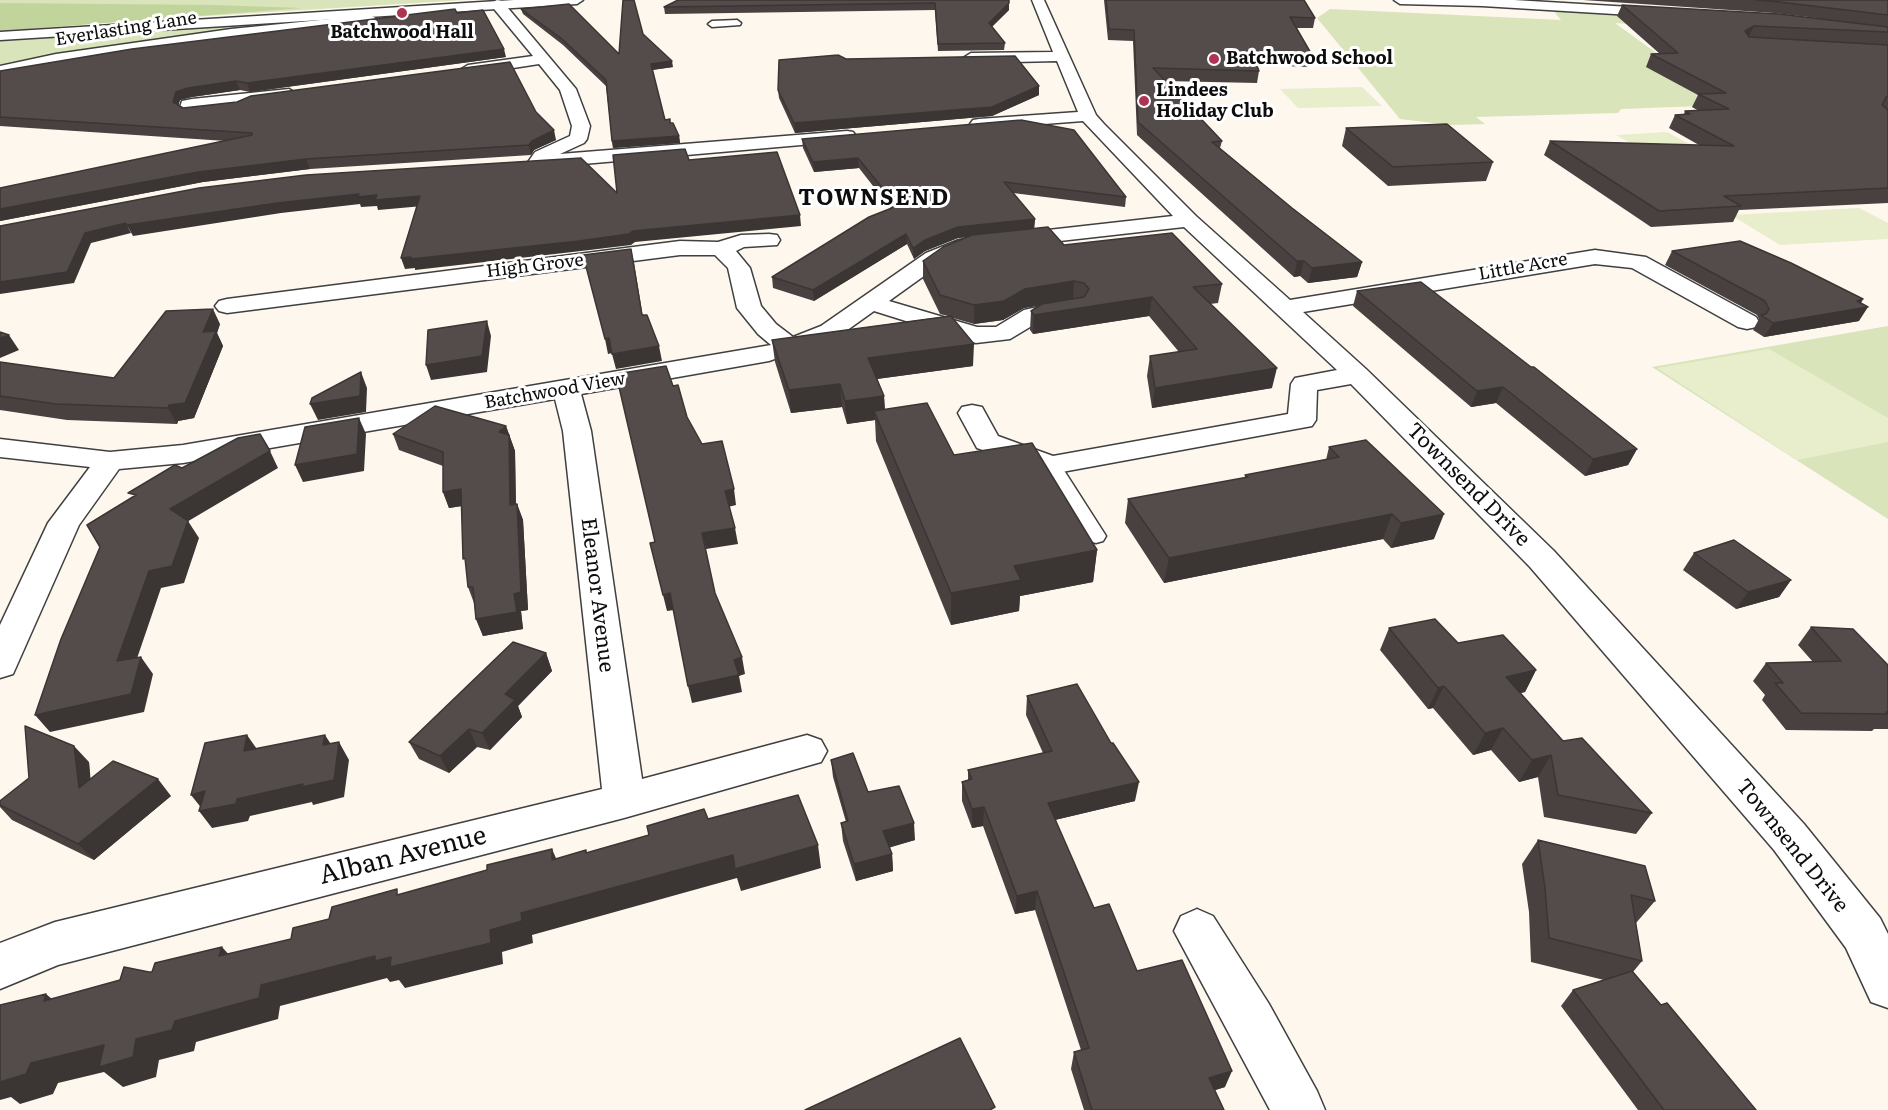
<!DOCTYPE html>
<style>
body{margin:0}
canvas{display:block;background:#fdf7ee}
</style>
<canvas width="1888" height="1110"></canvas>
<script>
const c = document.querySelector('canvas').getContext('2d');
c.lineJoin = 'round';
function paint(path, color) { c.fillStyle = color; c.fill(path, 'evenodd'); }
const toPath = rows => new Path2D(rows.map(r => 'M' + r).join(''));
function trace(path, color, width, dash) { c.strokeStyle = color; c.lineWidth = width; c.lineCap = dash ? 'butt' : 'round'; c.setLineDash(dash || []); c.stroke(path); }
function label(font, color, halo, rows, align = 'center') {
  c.font = font + ' Literata,serif'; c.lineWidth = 6; c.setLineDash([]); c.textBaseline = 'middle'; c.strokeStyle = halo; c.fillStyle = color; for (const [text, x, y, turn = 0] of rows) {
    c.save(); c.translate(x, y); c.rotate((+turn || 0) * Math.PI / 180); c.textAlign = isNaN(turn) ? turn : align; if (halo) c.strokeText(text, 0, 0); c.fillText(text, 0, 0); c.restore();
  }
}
const green = toPath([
 [0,0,465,0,127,21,0,31],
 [1551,8,1628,13,1888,42,1615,23,1728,105,1621,109,1618,113,1476,117,1485,124,1450,125,1400,119,1317,18,1330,9,1561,20],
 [312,17,308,23,0,70,0,40],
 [1888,326,1888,519,1652,367]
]);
const forest = toPath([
 [0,3,213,5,302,8,0,31]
]);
const pitch = toPath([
 [1362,87,1382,106,1298,108,1280,89],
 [1667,132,1695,147,1643,150,1616,135],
 [1859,208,1888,223,1888,239,1780,245,1731,215],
 [1769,349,1888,418,1888,442,1797,460,1657,368]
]);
const service = toPath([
 [737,20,741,23,740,25,712,27,708,24,712,21,737,20],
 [1051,459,1058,461,1106,536,1103,541,1096,543,1089,541,1086,536,1042,465,1044,461,1051,459]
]);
const minor = toPath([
 [497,0,502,1,576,89,590,126,587,139,584,143,560,154,847,131,853,132,856,136,853,140,847,141,537,168,530,166,528,162,535,152,570,136,572,126,560,90,539,64,468,75,460,70,468,65,533,56,490,4,497,0],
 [1032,0,1044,0,1096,115,1104,124,1196,216,1290,300,1595,250,1646,257,1756,317,1759,322,1756,327,1747,329,1738,327,1632,268,1595,264,1303,312,1366,369,1554,551,1804,824,1880,918,1888,934,1888,1008,1871,1002,1846,948,1774,850,1530,567,1351,384,1317,390,1316,420,1312,426,1051,474,977,448,958,413,962,407,972,405,982,407,998,436,1053,456,1288,414,1291,384,1295,378,1337,370,1184,227,971,251,942,263,889,301,977,327,996,327,1024,310,1033,308,1073,302,1082,304,1085,309,1082,314,1040,321,1010,339,976,343,874,311,839,336,769,361,581,394,591,431,642,779,807,735,821,740,827,751,821,762,624,818,58,965,0,989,0,943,55,922,602,789,563,431,555,399,183,463,119,469,79,525,13,674,0,678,0,625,48,523,90,467,0,457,0,439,110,452,183,445,771,345,758,334,737,308,728,268,715,255,680,255,227,313,219,311,215,306,219,301,227,299,680,241,718,242,741,235,769,234,777,235,780,240,777,245,744,247,736,251,750,268,761,306,776,324,793,337,821,326,926,253,959,240,1173,216,1083,121,979,129,973,128,970,124,973,120,979,119,1078,112,1057,61,971,63,963,58,971,53,1053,52,1032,0],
 [370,15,377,19,375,22,231,37,56,64,0,76,0,66,56,54,231,29,370,15],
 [289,89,297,94,295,97,235,104,234,110,228,111,187,115,179,110,182,101,192,99,289,89],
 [1197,909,1213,916,1269,1004,1317,1091,1325,1110,1270,1110,1174,931,1181,916,1197,909]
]);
const tertiary = toPath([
 [514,0,583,0,577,4,0,40,0,32,514,0],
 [1394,0,1514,0,1664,9,1671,13,1664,17,1482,6,1400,4,1394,0]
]);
const wall = toPath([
 [1009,0,1009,10,992,27,1005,43,1004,50,938,51,935,10,665,14,664,7],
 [1104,0,1304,0,1315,18,1313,28,1296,28,1312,55,1309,67,1257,65,1259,71,1257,83,1165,81,1222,141,1220,148,1292,208,1362,262,1357,277,1308,283,1300,276,1294,277,1137,135,1133,41,1108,40],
 [1583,0,1888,0,1888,203,1739,210,1733,222,1651,227,1544,155,1550,141,1699,145,1669,128,1675,115,1684,114,1685,111,1699,111,1692,107,1698,95,1646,67,1651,54,1660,54,1617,16,1622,5,1817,18,1774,13],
 [521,9,619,54,643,34,673,67,652,70,665,120,670,123,679,136,680,143,613,148,606,86,563,45,523,14],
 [457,13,506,57,250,92,240,90,192,97,180,100,178,105,183,108,536,112,556,140,534,150,531,155,310,169,203,182,0,221,0,188,226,141,0,126,0,71],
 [846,59,1039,95,992,116,795,133,779,98,778,90],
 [1346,128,1493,162,1486,181,1388,186,1342,146],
 [802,139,1126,197,1125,207,1013,193,1035,219,1034,229,1064,245,1222,284,1218,303,1210,304,1272,388,1152,408,1147,376,1150,356,1179,352,1149,316,1033,334,1030,330,1031,311,1041,305,1024,308,1003,320,974,324,953,318,973,366,877,379,884,396,885,409,1097,550,1093,582,1020,596,1019,611,951,625,876,441,875,420,847,424,842,407,791,413,775,362,772,340,948,316,940,314,923,279,923,261,969,237,958,238,925,251,914,259,907,244,814,301,773,288,772,277,891,209,859,168,814,172,803,148],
 [1672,251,1863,299,1861,303,1859,321,1764,337,1753,330,1759,319,1757,315,1665,265],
 [1357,291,1531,367,1637,449,1628,465,1585,476,1496,403,1471,407,1353,306],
 [220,324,217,333,223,346,194,418,178,421,177,424,67,420,0,410,0,362,114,378],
 [506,426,515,451,516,504,517,504,523,520,528,610,521,611,523,629,483,636,476,619,474,603,468,587,462,506,449,508,443,492,443,466,399,450,393,434],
 [1329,447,1434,539,1391,548,1383,539,1164,583,1125,523,1128,499,1245,478,1245,475,1326,460],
 [1694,553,1791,580,1779,597,1736,609,1683,570],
 [1811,627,1888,665,1888,729,1874,729,1872,731,1786,730,1762,700,1765,695,1753,681,1766,663,1813,662,1798,645],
 [1389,628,1458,643,1536,670,1525,692,1520,693,1563,741,1652,813,1636,834,1544,817,1538,777,1519,782,1491,750,1473,755,1433,708,1428,709,1380,650],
 [546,653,552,671,518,706,522,717,490,750,477,747,449,773,419,759,409,742],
 [1027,696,1135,801,1055,820,1094,908,1137,971,1225,1087,1215,1090,1224,1110,1084,1110,1071,1069,1074,1052,1081,1050,1035,910,1015,914,983,826,972,828,962,801,962,782,968,780,968,770,1043,753,1026,715],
 [831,760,868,792,915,840,889,847,892,854,893,871,856,881,843,841,841,823,846,822,833,777],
 [89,762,90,779,171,796,94,860,12,820,0,807,0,801],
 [1538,840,1655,901,1636,923,1642,961,1633,972,1661,1005,1756,1110,1638,1110,1561,1006,1573,990,1604,980,1531,962,1529,912,1522,864]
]);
const shadedWall = toPath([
 [1009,3,1009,10,988,30,989,23],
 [1754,26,1748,38,1745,31],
 [504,49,506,57,250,92,247,83],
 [672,61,673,67,652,70,651,64],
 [236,81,240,90,192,97,180,100,177,111,173,102,176,92,188,88],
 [1039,86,1039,95,992,116,795,133,794,123],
 [554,130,556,140,534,150,531,155,529,145,532,141],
 [679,136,680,143,613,148,612,141],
 [858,158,859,168,814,172,813,162],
 [306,159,310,169,203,182,0,221,0,209,198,172],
 [359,194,377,195,420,196,423,206,378,210,377,206,361,207,360,204,281,213,133,236,127,225,277,203],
 [800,215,801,226,635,242,631,245,581,251,415,270,415,268,405,269,401,258,633,231],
 [1035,219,1034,229,958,238,925,251,914,259,913,248,925,240,958,227],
 [126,223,131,233,91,243,74,283,0,294,0,282,85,233],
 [906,234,907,244,814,301,813,290],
 [631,249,634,263,645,330,642,315],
 [1297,261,1304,261,1300,276,1294,277],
 [1362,262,1357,277,1308,283,1312,268],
 [1074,281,1073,300,1024,308,1003,320,974,324,974,305,1025,289],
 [1152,297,1149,316,1033,334,1034,315],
 [1863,299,1857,309,1868,307,1859,321,1764,337,1773,323],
 [213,309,220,324,217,333,223,346,194,418,178,421,177,424,168,408,169,405,203,332],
 [487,321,491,336,487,372,431,380,426,365],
 [9,335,19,350,0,358,0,338],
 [609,338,612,353,608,354,605,339],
 [974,344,973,366,869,380,868,358],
 [659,346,662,361,616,369,612,354],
 [1277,368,1272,388,1152,408,1155,388],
 [361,372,367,388,366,412,318,420,310,404],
 [840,384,842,407,791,413,789,390],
 [1503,387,1496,403,1471,407,1477,391],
 [884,396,885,419,874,411,875,420,847,424,845,401],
 [359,418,366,434,364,471,303,482,295,465],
 [506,426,515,451,516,522,510,505,499,432],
 [1637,449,1628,465,1585,476,1593,459],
 [270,451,278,468,180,526,170,509],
 [461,489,468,505,449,508,443,492],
 [734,489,736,505,728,507,725,491],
 [517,504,523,520,528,610,521,611,523,629,483,636,476,619,514,594],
 [1392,514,1383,539,1164,583,1169,558],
 [1444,514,1434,539,1391,548,1401,523],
 [188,521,199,538,184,583,161,588,130,679,117,661,149,571],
 [735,528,738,544,706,549,702,533],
 [1097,550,1093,582,1020,596,1019,611,951,625,951,593,1014,566],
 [1791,580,1779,597,1736,609,1748,592],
 [670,593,674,610,667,611,663,595],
 [546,653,552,671,518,706,522,717,490,750,482,733,505,694],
 [141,657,153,674,144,712,50,732,35,715],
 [742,657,745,674,739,676,742,692,692,703,688,686,734,660],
 [1536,670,1525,692,1495,699,1506,677],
 [1444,686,1433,708,1428,709,1438,688],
 [1503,728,1491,750,1473,755,1485,733],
 [469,729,477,747,449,773,440,756],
 [247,735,259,752,244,751],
 [325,735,336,752,323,745],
 [339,742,349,760,344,797,313,805,312,802,250,816,248,821,212,828,199,811,203,810,191,795,205,791],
 [74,746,89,762,93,805,79,788],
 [1551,755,1538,777,1519,782,1532,760],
 [158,779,171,796,94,860,78,844],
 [1139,782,1135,801,1046,822,1048,803],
 [984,807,983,826,972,828,972,809],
 [914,823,915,840,885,849,883,831],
 [818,845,821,868,741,891,737,878,532,935,533,943,502,952,503,964,405,988,399,980,390,982,387,978,280,1006,278,1019,196,1042,194,1051,159,1060,156,1077,123,1087,104,1072,58,1083,53,1094,20,1104,11,1097,0,1100,0,1078,31,1063,104,1045,136,1039,175,1021,261,985,375,956,490,930,521,913,733,855],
 [552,849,562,872,552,860],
 [892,854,893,871,856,881,854,864],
 [1037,891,1035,910,1015,914,1017,896],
 [222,947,241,968,219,956],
 [46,994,71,1015,44,1001],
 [1232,1071,1225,1087,1203,1094,1209,1078]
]);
const building = toPath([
 [623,0,634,0,643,34,672,61,651,64,665,120,670,119,670,123,673,123,679,136,612,141,606,80,562,39,521,9,569,4,619,54,623,0],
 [678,0,1009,0,1009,3,989,23,1005,43,938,44,935,3,664,7,678,0],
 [1106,0,1304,0,1315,18,1290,17,1312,55,1252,53,1259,71,1153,68,1222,141,1212,142,1292,208,1362,262,1312,268,1304,261,1297,261,1138,122,1134,30,1109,29,1106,0],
 [1756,0,1888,0,1888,15,1779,2,1756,0],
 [1622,5,1779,14,1888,27,1888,32,1754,26,1745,31,1749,37,1888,45,1888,97,1886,97,1882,105,1888,110,1888,188,1724,196,1741,206,1659,211,1550,141,1734,146,1675,115,1690,114,1685,111,1729,109,1698,94,1726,93,1651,54,1678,53,1622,5],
 [455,9,457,13,483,10,504,49,247,83,236,81,188,88,176,92,173,102,183,108,237,102,251,96,510,62,536,112,554,130,532,141,529,145,306,159,198,172,0,209,0,188,252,135,252,133,0,117,0,71,132,49,455,9],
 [838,55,846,59,1015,56,1039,86,992,107,794,123,778,90,779,60,838,55],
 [1021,120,1074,130,1126,197,1004,182,1035,219,958,227,925,240,913,248,906,234,813,290,772,277,869,217,897,206,858,158,813,162,802,139,1021,120],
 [1447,124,1493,162,1393,167,1346,128,1447,124],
 [685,149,689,160,777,152,800,215,633,231,629,234,579,241,411,259,411,257,401,258,420,196,375,200,377,195,357,197,359,194,277,203,127,225,126,223,85,233,67,272,0,282,0,226,199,188,306,175,581,158,617,193,613,155,685,149],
 [1048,227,1064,245,1172,233,1222,284,1193,287,1277,368,1155,388,1150,356,1197,349,1152,297,1034,315,1031,311,1042,304,1084,297,1089,289,1084,283,1074,281,1025,289,1004,301,974,305,940,295,923,261,943,247,972,235,1048,227],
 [1740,241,1791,263,1863,299,1857,301,1868,307,1773,323,1761,315,1766,314,1769,309,1765,301,1672,251,1740,241],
 [631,249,642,315,647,315,659,346,612,354,609,338,605,339,583,255,631,249],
 [1421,282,1531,367,1534,367,1637,449,1593,459,1503,387,1477,391,1357,291,1421,282],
 [213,309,203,332,216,331,185,403,169,405,168,408,56,404,0,396,0,362,114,378,166,311,213,309],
 [951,316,974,344,868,358,884,396,845,401,840,384,789,390,772,340,951,316],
 [487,321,482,356,426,365,428,330,487,321],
 [0,332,9,335,0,338,0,332],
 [666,366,673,386,678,385,687,417,702,444,722,441,734,489,725,491,735,528,702,533,715,593,742,657,734,660,739,675,688,686,670,593,663,595,650,543,655,542,616,374,666,366],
 [361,372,360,396,310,404,312,398,361,372],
 [927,403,954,455,1032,443,1097,550,1014,566,1021,580,951,593,874,411,927,403],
 [435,406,506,426,499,432,509,435,510,505,517,504,521,592,514,594,517,612,476,619,473,587,468,587,465,558,463,559,461,489,443,492,443,452,393,434,435,406],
 [359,418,357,454,295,465,305,427,359,418],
 [260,434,270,451,170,509,188,521,172,566,149,571,117,661,141,657,131,694,35,715,61,639,100,547,87,525,136,495,128,493,175,465,182,468,238,438,260,434],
 [1366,440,1444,514,1401,523,1392,514,1169,558,1128,499,1248,477,1245,475,1339,457,1329,447,1366,440],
 [1734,540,1791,580,1748,592,1694,553,1734,540],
 [1435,619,1458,643,1503,635,1536,670,1506,677,1563,741,1582,738,1652,813,1558,795,1551,755,1532,760,1503,728,1485,733,1444,686,1438,688,1389,628,1435,619],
 [1811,627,1853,629,1888,665,1888,712,1886,712,1888,714,1801,713,1775,683,1783,683,1766,663,1841,661,1811,627],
 [513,642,546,653,505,694,515,700,482,733,469,729,440,756,409,742,513,642],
 [1077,684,1111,743,1113,743,1139,782,1048,803,1094,908,1109,904,1137,971,1182,960,1232,1071,1209,1078,1224,1110,1092,1110,1074,1052,1089,1048,1037,891,1017,896,984,807,972,809,962,782,972,779,968,770,1052,751,1027,696,1077,684],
 [25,726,74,746,79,788,113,761,158,779,78,844,0,805,0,801,29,778,25,726],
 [247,735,244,751,325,735,323,745,339,742,334,780,302,787,303,784,237,799,236,804,199,811,205,791,191,795,205,743,247,735],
 [853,753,868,792,899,786,914,823,883,831,892,854,854,864,841,823,848,821,831,760,853,753],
 [798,795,818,845,735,869,733,855,521,913,522,921,490,930,491,943,390,967,391,957,375,961,375,956,261,985,259,998,175,1021,172,1030,136,1039,133,1057,99,1067,104,1045,31,1063,26,1074,0,1082,0,1005,46,994,44,1001,120,980,124,967,149,972,152,972,155,963,222,947,219,956,291,939,293,928,329,919,332,907,397,889,397,895,487,870,487,865,552,849,552,860,586,850,586,853,649,835,647,826,704,809,708,819,798,795],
 [1538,840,1645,866,1655,901,1631,895,1642,961,1549,938,1545,888,1538,840],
 [1632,971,1661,1005,1667,1003,1756,1110,1664,1110,1573,990,1632,971],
 [960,1038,995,1107,990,1110,805,1110,960,1038]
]);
const markers = [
 [402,13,6,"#af3352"],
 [1214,59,6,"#af3352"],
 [1144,101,6,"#af3352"]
];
const farStreetnames = [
 ["Everlasting Lane",126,29,-9],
 ["High Grove",535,266,-7],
 ["Little Acre",1523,267,-10],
 ["Batchwood View",555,391,-10]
];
const farPoinames = [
 ["Batchwood Hall",402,33,"center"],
 ["Batchwood School",1226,59],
 ["Lindees",1156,91],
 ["Holiday Club",1156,112]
];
const streetNames = [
 ["Townsend Drive",1468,485,45],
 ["Eleanor Avenue",597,595,83],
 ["Townsend Drive",1792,846,51]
];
const farDistrictnames = [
 ["TOWNSEND",874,199]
];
const nearStreetnames = [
 ["Alban Avenue",403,856,-14]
];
paint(green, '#d9e4bb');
paint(forest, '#c0d49c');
paint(pitch, '#e8edcc');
trace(service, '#404040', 3);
trace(minor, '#404040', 3);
trace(tertiary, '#404040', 3);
paint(service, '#fff');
paint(minor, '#fff');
paint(tertiary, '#fff');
paint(wall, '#484140');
paint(shadedWall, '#3b3534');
paint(building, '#544c4a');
trace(building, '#3b3534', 1.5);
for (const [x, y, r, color] of markers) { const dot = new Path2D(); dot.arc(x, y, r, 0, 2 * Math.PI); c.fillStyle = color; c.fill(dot); trace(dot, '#fff', 2); }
label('18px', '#0d0d0d', '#fff', farStreetnames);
label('bold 18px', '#0d0d0d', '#fff', farPoinames, 'left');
label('21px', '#0d0d0d', '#fff', streetNames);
c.letterSpacing = '1.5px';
label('bold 22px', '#0d0d0d', '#fff', farDistrictnames);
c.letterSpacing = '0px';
label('26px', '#0d0d0d', '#fff', nearStreetnames);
</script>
